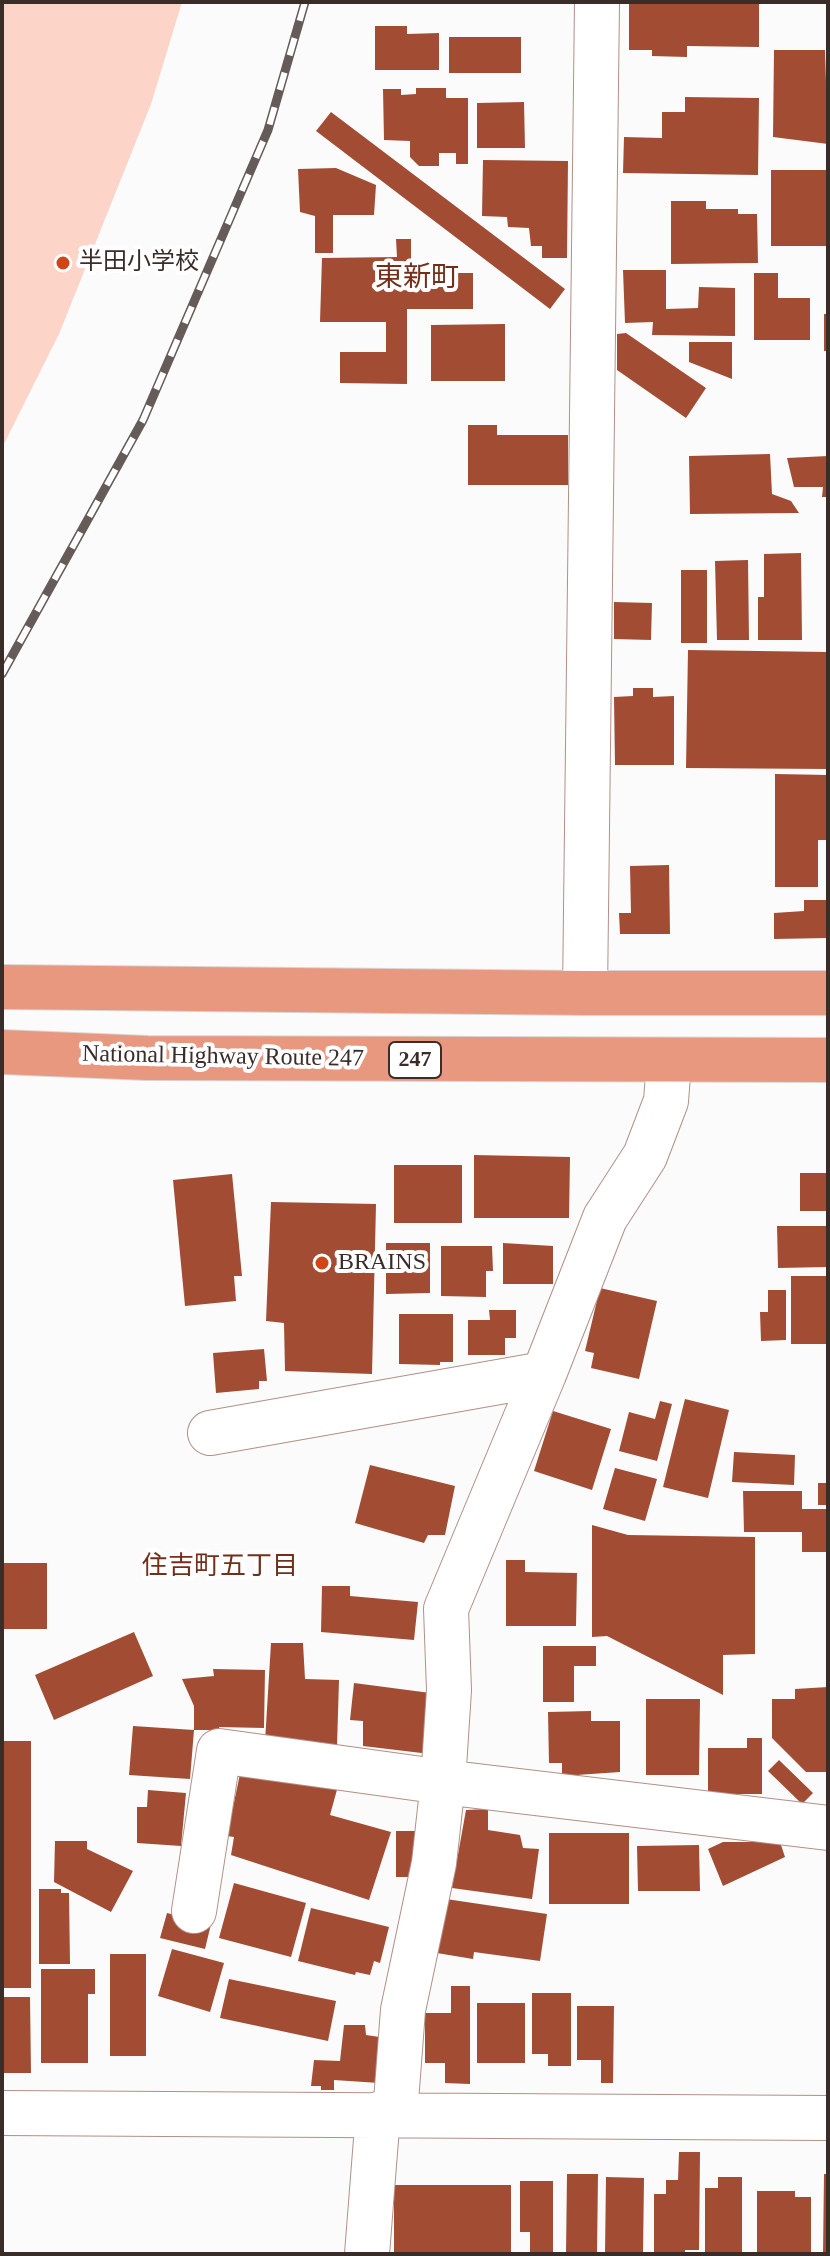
<!DOCTYPE html>
<meta charset="utf-8">
<style>
body{margin:0}
#map{position:relative;width:830px;height:2256px;overflow:hidden;background:#fbfbfb;font-family:"Times New Roman",serif}
canvas{display:block}
.frame{position:absolute;inset:0;border:4px solid #3a2d29;pointer-events:none}
</style>
<div id="map">
<canvas width="830" height="2256"></canvas>
<div class="frame"></div>
</div>
<script>
const c = document.querySelector('canvas').getContext('2d');
c.lineJoin = 'round';
function paint(path, color) { c.fillStyle = color; c.fill(path, 'evenodd'); }
const toPath = rows => new Path2D(rows.map(r => 'M' + r).join(''));
function trace(path, color, width, dash) { c.strokeStyle = color; c.lineWidth = width; c.lineCap = dash ? 'butt' : 'round'; c.setLineDash(dash || []); c.stroke(path); }
function label(font, color, halo, rows, align = 'center') {
  c.font = font + ' "Times New Roman","Noto Sans JP",serif'; c.lineWidth = 8; c.setLineDash([]); c.textBaseline = 'middle'; c.strokeStyle = halo; c.fillStyle = color; for (const [text, x, y, turn = 0] of rows) {
    c.save(); c.translate(x, y); c.rotate((+turn || 0) * Math.PI / 180); c.textAlign = isNaN(turn) ? turn : align; if (halo) c.strokeText(text, 0, 0); c.fillText(text, 0, 0); c.restore();
  }
}
const green = toPath([
 [2,2,182,2,151,104,59,334,4,444]
]);
const building = toPath([
 [629,2,759,2,759,47,687,46,687,57,652,56,652,50,629,50],
 [375,26,407,26,407,34,439,33,439,70,375,70],
 [449,37,521,37,521,73,449,73],
 [774,50,825,50,828,144,773,137],
 [416,88,446,88,446,98,468,98,468,164,456,164,456,153,439,153,439,166,419,166,410,157,410,141,384,140,383,89,401,89,401,95,416,94],
 [685,97,759,98,758,175,623,173,624,137,662,138,662,112,685,112],
 [524,102,525,148,477,148,477,103],
 [331,112,565,289,550,309,316,131],
 [483,160,568,161,567,258,542,258,542,246,531,246,529,228,508,227,507,217,482,216],
 [336,168,376,185,374,215,333,215,333,253,315,253,315,216,300,212,298,169],
 [771,170,828,170,828,246,771,246],
 [671,201,706,201,706,209,738,209,738,214,757,214,758,263,671,264],
 [396,239,411,239,411,273,473,273,473,309,407,309,407,384,340,383,340,352,386,352,386,322,320,322,322,258,397,257],
 [623,270,666,270,666,309,698,308,699,287,735,288,735,336,652,335,653,322,625,323],
 [754,273,778,273,778,298,810,298,810,340,754,340],
 [824,314,828,314,828,351,824,351],
 [505,324,505,381,431,381,431,325],
 [626,333,706,388,686,418,617,370,617,334],
 [689,342,732,342,732,379,689,362],
 [468,425,497,425,497,435,568,435,568,485,468,485],
 [770,454,772,494,791,501,799,513,690,514,689,456],
 [828,456,828,497,822,497,823,487,794,487,787,458],
 [801,553,802,640,758,640,758,597,764,597,764,554],
 [748,560,749,640,717,640,715,561],
 [681,570,707,570,707,643,681,643],
 [614,602,652,603,651,640,614,639],
 [688,650,828,652,828,769,686,768],
 [633,688,653,688,653,697,674,696,674,765,615,765,614,697,633,696],
 [775,774,828,775,828,840,818,840,818,887,775,887],
 [669,865,670,934,620,934,619,913,631,913,630,866],
 [804,900,828,900,828,938,774,939,774,913,804,911],
 [474,1155,570,1157,569,1218,474,1218],
 [394,1165,462,1165,462,1223,394,1223],
 [800,1173,828,1173,828,1211,800,1211],
 [232,1174,242,1276,234,1276,236,1301,185,1306,173,1180],
 [271,1202,376,1204,372,1374,285,1371,284,1323,266,1321],
 [777,1226,828,1226,828,1267,778,1268],
 [386,1243,430,1243,430,1293,386,1294],
 [503,1243,553,1246,553,1284,503,1284],
 [441,1246,492,1246,493,1271,486,1271,486,1297,441,1296],
 [791,1276,828,1276,828,1344,791,1344],
 [600,1288,657,1301,639,1379,591,1368,594,1353,585,1351],
 [768,1290,786,1290,786,1340,761,1341,760,1312,768,1312],
 [489,1310,516,1310,516,1338,505,1338,505,1355,468,1355,468,1320,490,1320],
 [399,1314,453,1314,453,1362,440,1362,440,1365,399,1364],
 [264,1349,267,1381,259,1381,259,1389,216,1393,213,1353],
 [685,1399,729,1410,708,1498,663,1487],
 [660,1401,672,1404,657,1461,619,1451,629,1412,655,1419],
 [553,1411,611,1429,592,1490,534,1471],
 [734,1452,795,1455,794,1485,732,1482],
 [370,1465,455,1486,445,1535,428,1535,424,1543,355,1523],
 [615,1468,657,1479,645,1521,603,1509],
 [818,1483,828,1483,828,1505,818,1505],
 [743,1491,802,1491,802,1509,828,1509,828,1552,802,1552,802,1532,744,1532],
 [592,1525,628,1535,755,1537,755,1654,723,1655,723,1695,607,1636,592,1637],
 [506,1560,525,1560,525,1572,577,1573,576,1626,506,1626],
 [2,1563,47,1563,47,1629,2,1629],
 [322,1586,350,1586,350,1596,418,1602,414,1640,321,1632],
 [134,1632,153,1676,54,1720,35,1675],
 [271,1643,303,1643,305,1679,339,1680,337,1746,265,1742],
 [543,1646,596,1646,596,1666,574,1666,574,1702,543,1702],
 [213,1669,265,1670,264,1728,219,1727,220,1730,194,1730,194,1706,182,1679,214,1676],
 [354,1683,438,1694,430,1754,363,1746,363,1721,350,1720],
 [828,1687,828,1772,806,1772,772,1738,772,1699,795,1699,795,1689],
 [646,1699,700,1699,699,1775,646,1775],
 [591,1711,591,1721,620,1721,620,1772,562,1776,562,1763,549,1763,548,1712],
 [133,1726,194,1730,190,1779,129,1775],
 [747,1738,762,1738,762,1794,708,1794,708,1748,747,1748],
 [2,1741,31,1741,31,1988,2,1988],
 [779,1760,813,1793,802,1804,768,1771],
 [240,1774,338,1786,330,1815,391,1832,369,1900,231,1855,234,1837,227,1836],
 [148,1790,186,1793,181,1846,137,1843,137,1807,147,1807],
 [488,1809,488,1830,520,1835,523,1848,539,1849,532,1899,452,1888,466,1810],
 [396,1831,416,1831,416,1877,396,1877],
 [549,1833,629,1833,629,1904,549,1904],
 [55,1841,87,1841,87,1849,133,1871,111,1912,54,1882],
 [723,1842,780,1842,785,1857,723,1886,708,1849],
 [699,1845,700,1891,638,1891,637,1846],
 [234,1883,306,1903,291,1957,219,1938],
 [39,1889,61,1889,61,1893,69,1893,70,1964,39,1964],
 [446,1899,547,1914,540,1961,474,1952,473,1959,437,1953],
 [311,1908,389,1927,380,1963,374,1961,370,1975,356,1972,355,1975,298,1961],
 [167,1913,211,1924,205,1949,160,1938],
 [172,1949,224,1963,210,2012,158,1996],
 [110,1954,146,1954,146,2056,110,2056],
 [41,1969,95,1969,95,1994,88,1994,88,2063,41,2063],
 [229,1979,336,2001,328,2041,220,2018],
 [451,1986,470,1986,470,2084,445,2083,445,2063,425,2063,425,2013,451,2013],
 [532,1993,571,1993,571,2066,548,2066,548,2054,532,2054],
 [2,1997,30,1997,31,2073,2,2073],
 [477,2003,525,2003,525,2063,477,2063],
 [577,2006,614,2006,613,2083,601,2083,601,2060,577,2060],
 [344,2025,365,2025,366,2035,386,2038,379,2083,334,2080,334,2090,321,2090,321,2086,311,2086,314,2060,340,2061],
 [679,2152,700,2152,699,2250,685,2250,685,2254,654,2254,654,2194,666,2194,666,2180,678,2180],
 [567,2174,598,2174,597,2254,566,2254],
 [824,2174,828,2174,828,2254,823,2254],
 [606,2177,644,2178,643,2254,605,2254],
 [718,2177,742,2177,742,2254,705,2254,705,2188,718,2188],
 [520,2181,553,2181,553,2254,530,2254,530,2232,520,2232],
 [394,2185,511,2185,511,2253,394,2253],
 [757,2191,795,2191,795,2197,811,2197,811,2254,757,2254]
]);
const minor = toPath([
 [585,993,597,2],
 [210,1433,544,1374],
 [194,1911,219,1751,443,1782,828,1828],
 [2,2113,828,2118],
 [395,2114,403,2010,434,1863,443,1782,449,1690,446,1609,544,1374,605,1218,645,1156,666,1101,669,1062],
 [367,2254,378,2114]
]);
const highway = toPath([
 [2,987,585,993,828,993],
 [2,1052,147,1058,828,1060]
]);
const rail = toPath([
 [2,674,143,420,268,130,305,2]
]);
const markers = [
 [63,263,8,"#ce4616"],
 [322,1263,8,"#ce4616"]
];
const shields = [
 [415,1060,52]
];
const shieldNames = [
 ["247",415,1060]
];
const poiNames = [
 ["半田小学校",79,263],
 ["BRAINS",338,1263]
];
const streetNames = [
 ["National Highway Route 247",223,1057,1]
];
const neighbourhoodNames = [
 ["住吉町五丁目",220,1567]
];
const quarterNames = [
 ["東新町",417,279]
];
paint(green, '#fcd4c8');
paint(building, '#a14c33');
trace(minor, '#b19087', 46);
trace(highway, '#d8d5d4', 46);
trace(minor, '#fff', 44);
trace(highway, '#e99880', 44);
trace(rail, '#655b58', 9);
trace(rail, '#fff', 6, [18]);
for (const [x, y, r, color] of markers) { const dot = new Path2D(); dot.arc(x, y, r, 0, 2 * Math.PI); c.fillStyle = color; c.fill(dot); trace(dot, '#fff', 3); }
for (const [x, y, w] of shields) { const box = new Path2D(); box.roundRect(x - w / 2, y - 18, w, 36, 6); c.fillStyle = '#fff'; c.fill(box); trace(box, '#3a2d29', 2); }
label('bold 22px', '#3a2d29', null, shieldNames);
label('24px', '#3a2d29', '#fff', poiNames, 'left');
label('24px', '#3a2d29', '#fff', streetNames);
label('26px', '#722f1a', '#fff', neighbourhoodNames);
label('28px', '#722f1a', '#fff', quarterNames);
</script>
